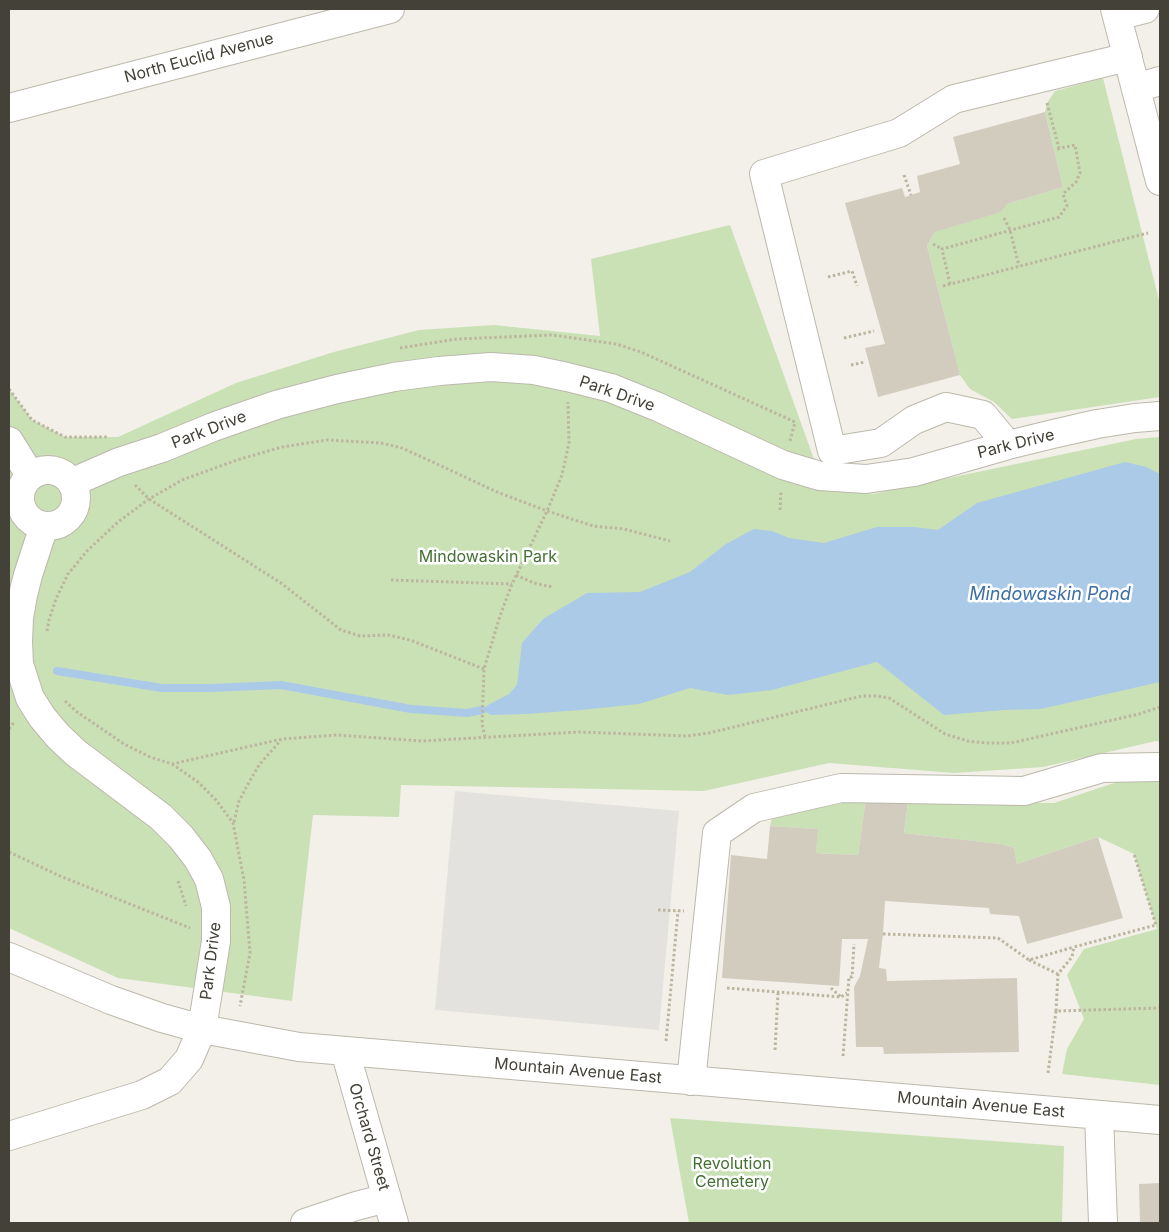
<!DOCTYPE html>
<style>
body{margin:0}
#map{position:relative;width:1169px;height:1232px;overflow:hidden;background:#f2f0e8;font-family:Inter,sans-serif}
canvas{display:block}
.frame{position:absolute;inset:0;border:10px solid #444138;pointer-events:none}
</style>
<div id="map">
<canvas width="1169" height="1232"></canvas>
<div class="frame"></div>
</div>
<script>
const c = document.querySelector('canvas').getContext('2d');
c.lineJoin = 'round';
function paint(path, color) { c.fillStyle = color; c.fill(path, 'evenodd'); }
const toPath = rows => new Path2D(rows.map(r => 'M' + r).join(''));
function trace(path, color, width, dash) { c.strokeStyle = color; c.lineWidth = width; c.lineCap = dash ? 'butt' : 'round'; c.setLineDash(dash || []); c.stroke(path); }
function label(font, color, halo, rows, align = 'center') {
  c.font = font + ' Inter,sans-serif'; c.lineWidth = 5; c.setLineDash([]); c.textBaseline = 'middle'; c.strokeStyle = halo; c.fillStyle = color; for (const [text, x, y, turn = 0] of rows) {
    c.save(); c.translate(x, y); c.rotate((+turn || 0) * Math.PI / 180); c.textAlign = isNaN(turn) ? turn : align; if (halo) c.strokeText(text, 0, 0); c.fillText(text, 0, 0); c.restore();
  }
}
const green = toPath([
 [1103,78,1160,304,1160,397,1012,419,994,402,970,389,960,375,927,246,935,232,1007,204,1063,187,1045,112,1047,103,1055,91],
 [730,225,820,476,872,494,1136,439,1160,437,1160,742,1156,741,1043,767,954,773,829,763,704,791,401,785,399,817,313,815,292,1001,118,978,9,928,9,389,32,420,65,437,118,437,236,383,334,352,419,330,494,325,600,336,591,259],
 [1117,782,1160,782,1160,1085,1062,1074,1067,1049,1084,1019,1067,975,1084,949,1157,929,1134,854,1098,837,1017,864,1014,848,1001,844,904,833,908,802,1054,803],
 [866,798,858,855,816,853,817,829,770,826,772,818],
 [670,1118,1064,1146,1062,1223,689,1223]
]);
const parking = toPath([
 [455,791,679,811,659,1030,435,1010]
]);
const water = toPath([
 [1125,462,1146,467,1160,474,1160,682,1041,709,1004,710,944,715,877,662,772,690,728,695,690,688,639,704,581,710,526,714,491,715,482,710,488,705,509,694,517,685,522,643,543,619,587,593,640,592,690,572,726,544,754,529,772,531,789,538,824,543,877,527,914,527,938,530,977,503]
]);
const stream = toPath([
 [57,671,162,688,210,688,281,685,411,709,467,713,482,710]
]);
const building = toPath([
 [1045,112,1063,187,1007,204,1001,212,935,232,927,246,960,375,878,397,865,348,885,344,845,203,902,188,905,197,920,192,917,176,960,164,953,137],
 [866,798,908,802,904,833,1001,844,1014,848,1017,864,1098,837,1123,918,1027,944,1019,916,990,914,989,908,885,901,883,934,879,968,886,969,887,981,1017,978,1019,1052,884,1054,883,1047,856,1047,854,987,860,976,868,939,842,939,839,986,722,978,731,855,767,859,770,826,818,829,816,853,858,855],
 [1160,1183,1160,1223,1140,1223,1139,1184]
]);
const path = toPath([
 [1047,103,1059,148],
 [904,175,911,195],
 [1004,218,1010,230,1019,266],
 [933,244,942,249],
 [828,277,852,271,857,286],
 [950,284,942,249,1059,217,1067,206,1063,194,1076,182,1080,173,1075,145,1057,149],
 [943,286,1148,233],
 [844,338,874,331],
 [400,348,457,339,552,335,616,344,641,352,795,422,790,441],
 [851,365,865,362],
 [9,389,32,420,65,437,108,437],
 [135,485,149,499,281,583,341,630,360,636,388,635,410,640,484,669],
 [780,510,781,491],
 [516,575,534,583,552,587],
 [391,580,512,584],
 [47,631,49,620,56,599,68,574,87,551,118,522,149,499,182,480,237,460,282,447,327,440,381,443,402,448,437,464,497,492,547,511,593,526,624,529,670,541],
 [65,701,77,712,124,744,150,757,172,764,282,739,337,735,422,741,579,732,687,736,709,733,862,696,877,696,889,698,945,734,968,741,986,743,1011,743,1139,714,1160,707],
 [9,729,14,722],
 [485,737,482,724,484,669,500,616,512,584,547,511,562,475,569,443,568,402],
 [172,764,198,782,216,800,233,823,244,880,250,953,240,1006],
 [234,822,239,801,248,784,259,765,281,740],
 [9,852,60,876,190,928],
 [178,881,186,906],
 [658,910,684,911],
 [883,934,998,938,1029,960,1074,947],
 [1029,960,1058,974],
 [727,988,841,997,847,993],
 [831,988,841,997],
 [1056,1011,1058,974,1072,957,1074,947,1156,925,1134,854],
 [666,1041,678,911],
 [775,1050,778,993],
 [843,1056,849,977,852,977,854,944],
 [1048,1073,1056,1011,1160,1008]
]);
const minor = toPath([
 [1115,9,1160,181],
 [1117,16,1145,9],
 [1136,88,1160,81],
 [9,108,390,9],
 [9,441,30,475],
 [1008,445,983,415,946,407,914,420,881,443,832,451,764,174,899,133,954,99,1128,57],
 '20 498a28 28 0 1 1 56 0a28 28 0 1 1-56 0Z',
 [73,482,119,462,162,448,213,427,276,405,337,389,394,377,439,371,491,367,534,370,567,377,611,388,658,407,783,465,820,476,866,479,914,472,1008,445,1053,434,1097,424,1135,418,1160,416],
 [9,957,111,1000,162,1018,202,1029,299,1047,1160,1120],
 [345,1051,394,1223],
 [691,1081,717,833,754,808,841,788,1024,791,1102,768,1160,767],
 [1099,1115,1103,1223],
 [9,1136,142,1095,170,1081,189,1059,202,1029,216,941,216,907,209,879,198,859,181,837,161,817,76,753,58,736,42,717,30,698,19,664,18,642,19,618,23,595,28,575,44,526],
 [305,1223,356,1206,387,1198]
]);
const streetNames = [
 ["North Euclid Avenue",199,58,-15],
 ["Park Drive",617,394,19],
 ["Park Drive",209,430,-21],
 ["Park Drive",1016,444,-14],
 ["Park Drive",211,961,-83],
 ["Mountain Avenue East",578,1071,5],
 ["Mountain Avenue East",981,1105,5],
 ["Orchard Street",369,1137,74]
];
const parkNames = [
 ["Mindowaskin Park",488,557],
 ["Revolution",732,1164],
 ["Cemetery",732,1182]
];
const waterNames = [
 ["Mindowaskin Pond",1050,595]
];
paint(green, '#cae1b6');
paint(parking, '#e4e2df');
paint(water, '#abcae8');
trace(stream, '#abcae8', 8);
paint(building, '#d2ccbf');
trace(minor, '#bcb8ac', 30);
trace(path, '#bcb59f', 3, [2.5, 2.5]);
trace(minor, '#fff', 28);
label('16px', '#444138', '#fff', streetNames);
label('16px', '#436f32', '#fff', parkNames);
label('italic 18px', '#3d6fa4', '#fff', waterNames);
</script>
